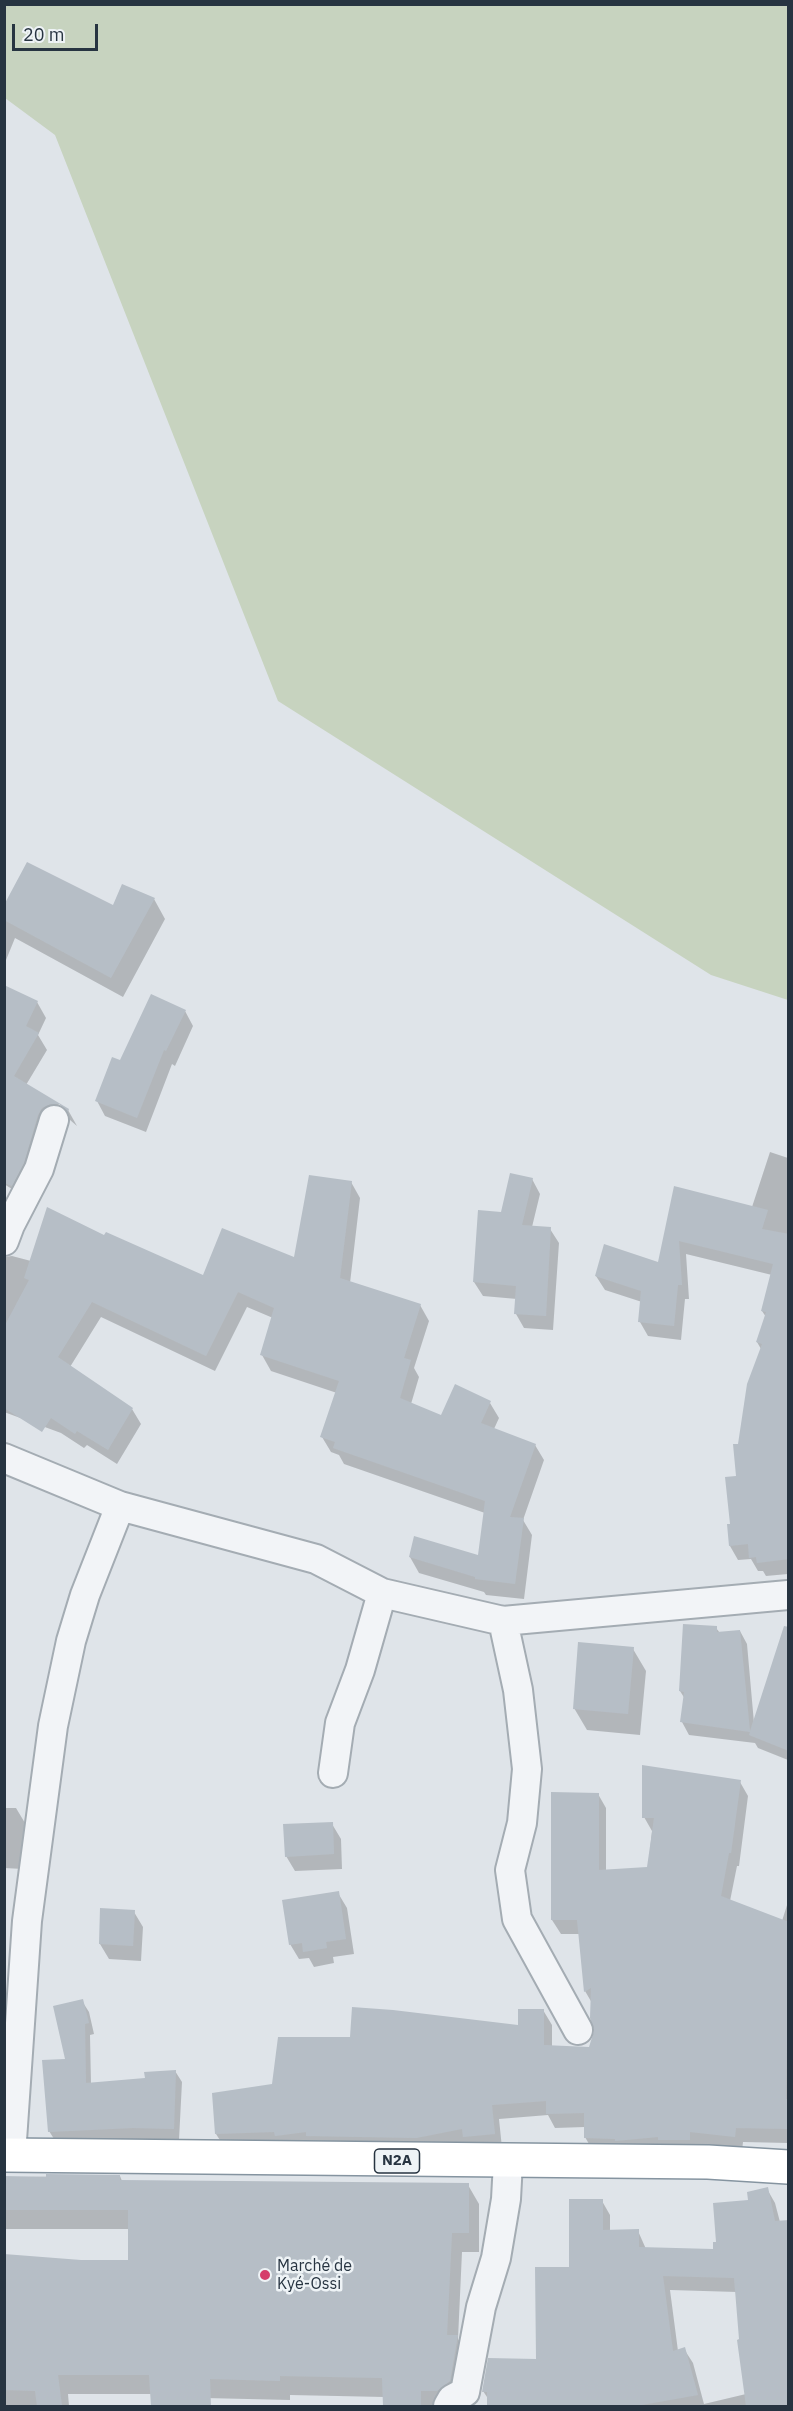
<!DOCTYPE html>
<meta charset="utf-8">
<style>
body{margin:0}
#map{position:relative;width:793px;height:2411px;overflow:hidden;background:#dfe4e9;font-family:"IBM Plex Sans",sans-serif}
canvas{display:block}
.frame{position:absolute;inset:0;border:6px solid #273441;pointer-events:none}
.scale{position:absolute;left:12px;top:24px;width:86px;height:27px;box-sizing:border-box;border:3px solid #273441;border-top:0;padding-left:8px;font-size:18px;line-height:21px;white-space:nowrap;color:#273441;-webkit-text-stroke:4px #eef3f6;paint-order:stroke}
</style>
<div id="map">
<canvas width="793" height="2411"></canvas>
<div class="frame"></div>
<div class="scale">20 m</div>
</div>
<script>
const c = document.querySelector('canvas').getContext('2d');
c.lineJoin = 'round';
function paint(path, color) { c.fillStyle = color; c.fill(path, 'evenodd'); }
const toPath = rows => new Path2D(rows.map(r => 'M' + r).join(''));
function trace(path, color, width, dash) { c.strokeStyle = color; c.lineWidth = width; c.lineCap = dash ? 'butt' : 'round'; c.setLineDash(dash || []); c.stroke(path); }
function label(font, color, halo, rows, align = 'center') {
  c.font = font + ' "IBM Plex Sans",sans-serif'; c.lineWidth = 5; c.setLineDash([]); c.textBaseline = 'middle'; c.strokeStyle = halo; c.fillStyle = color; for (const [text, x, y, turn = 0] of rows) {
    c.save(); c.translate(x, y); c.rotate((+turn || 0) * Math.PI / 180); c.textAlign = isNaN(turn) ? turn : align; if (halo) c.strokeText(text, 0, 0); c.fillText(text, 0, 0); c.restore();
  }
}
const green = toPath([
 [5,4,788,5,788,1000,711,975,278,701,55,135,5,98]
]);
const shadow = toPath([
 [154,899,165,919,123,997,15,938,4,965,4,908,113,907],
 [4,987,37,1002,46,1018,38,1035,47,1050,26,1085,68,1110,77,1126,70,1120,60,1119,23,1196,4,1184],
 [185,1011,193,1026,175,1066,172,1064,146,1132,105,1116,97,1101,121,1062],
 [770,1152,788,1158,788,1574,766,1576,763,1571,758,1571,751,1559,738,1560,730,1546,740,1445,761,1349,757,1342,766,1317,762,1311,772,1275,686,1254,689,1299,685,1299,681,1340,648,1336,640,1322,642,1302,605,1290,596,1276,660,1264,676,1188,752,1207],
 [532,1179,540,1194,532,1227,550,1229,559,1243,553,1330,524,1328,516,1314,517,1299,483,1296,474,1282,502,1213],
 [351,1182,360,1198,350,1283,420,1305,429,1321,414,1368,419,1377,411,1404,442,1417,490,1403,499,1418,494,1429,535,1445,544,1460,523,1520,532,1535,524,1599,486,1595,484,1592,419,1573,410,1557,479,1556,485,1513,344,1464,339,1455,331,1452,322,1437,337,1393,271,1371,262,1355,273,1318,247,1307,215,1371,101,1317,70,1367,132,1409,141,1424,117,1464,87,1445,84,1448,61,1433,4,1412,4,1257,12,1256,31,1261,105,1237,203,1277,295,1259],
 [716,1628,720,1633,740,1631,747,1644,754,1723,788,1689,788,1760,758,1748,755,1743,689,1735,682,1722,685,1699,680,1691],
 [633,1649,646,1671,640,1735,587,1730,574,1708],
 [740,1782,748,1796,739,1866,737,1866,730,1901,782,1921,788,1902,788,2143,743,2142,742,2151,593,2151,585,2137,585,2127,555,2128,548,2115,499,2119,502,2148,473,2151,468,2143,425,2152,225,2148,216,2134,274,2085,352,2038,519,2026,543,2010,552,2025,552,2047,590,2049,596,2031,592,2003,585,1991,580,1934,561,1934,552,1920,598,1794,606,1808,606,1871,648,1869,652,1831,644,1817],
 [4,1808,16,1808,25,1823,23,1869,4,1868],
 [332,1824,341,1839,342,1869,295,1871,286,1856],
 [338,1893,347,1908,354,1954,333,1957,334,1963,314,1967,309,1958,299,1959,290,1944],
 [134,1912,143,1927,141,1961,109,1959,100,1944],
 [82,2001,89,2012,94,2034,90,2035,91,2084,147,2079,175,2071,182,2082,179,2140,140,2139,56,2142,49,2131],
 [120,2176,122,2181,468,2185,479,2204,479,2252,462,2252,458,2339,468,2356,454,2406,384,2406,384,2397,290,2395,290,2400,162,2397,161,2394,68,2394,69,2406,4,2406,4,2256,81,2261,129,2262,129,2229,4,2229,4,2177],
 [767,2189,775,2203,780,2222,788,2221,788,2406,606,2406,600,2363,593,2363,590,2406,488,2406,489,2400,483,2391,537,2360,571,2268,602,2201,610,2215,610,2231,638,2231,646,2249,715,2250,717,2243,750,2201],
 [670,2290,737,2292,746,2394,704,2404,693,2363,684,2349,678,2351]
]);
const building = toPath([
 [27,862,113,905,122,884,155,898,111,978,4,920,4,905],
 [4,985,38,1001,26,1026,39,1033,14,1076,69,1109,68,1112,59,1104,51,1104,42,1108,38,1115,24,1163,12,1186,4,1183],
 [151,994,186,1010,166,1051,164,1050,137,1118,95,1101,112,1057,120,1060],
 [510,1173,533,1178,522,1225,551,1227,546,1316,514,1314,516,1286,473,1282,478,1210,501,1212],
 [309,1175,352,1181,340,1278,421,1304,404,1358,411,1360,400,1398,441,1415,455,1384,491,1401,481,1423,536,1444,510,1517,524,1518,515,1584,475,1579,475,1577,409,1557,414,1536,478,1555,485,1501,333,1448,335,1442,320,1437,339,1381,260,1355,274,1308,238,1292,206,1356,92,1302,58,1357,133,1408,108,1450,77,1431,75,1434,51,1418,42,1432,4,1408,4,1327,29,1280,24,1278,47,1207,104,1235,106,1232,203,1275,222,1228,294,1257],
 [674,1186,768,1210,762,1229,789,1234,789,1559,757,1563,756,1557,749,1558,748,1544,729,1546,727,1524,730,1524,725,1477,736,1476,733,1444,738,1444,747,1384,762,1344,756,1342,766,1312,761,1311,773,1264,679,1241,682,1285,678,1285,674,1326,638,1322,641,1291,595,1276,604,1244,658,1262],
 [683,1624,717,1626,717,1632,740,1630,750,1731,784,1626,789,1627,789,1751,749,1735,750,1732,680,1722,684,1692,679,1691],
 [578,1642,634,1647,628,1714,573,1709],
 [642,1765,741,1780,731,1853,729,1853,721,1896,789,1922,786,2099,789,2099,789,2129,736,2128,735,2137,690,2132,690,2140,658,2140,658,2137,615,2141,615,2139,584,2138,584,2113,546,2114,546,2101,492,2105,495,2134,463,2137,462,2129,416,2138,306,2136,306,2132,275,2136,274,2132,215,2134,212,2093,272,2084,278,2037,350,2037,352,2007,393,2010,518,2025,518,2009,544,2009,544,2045,589,2047,594,2031,590,2018,591,1988,584,1992,577,1920,551,1920,551,1792,599,1793,599,1870,647,1867,654,1818,642,1818],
 [333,1822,334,1854,285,1857,283,1824],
 [339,1891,346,1939,326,1942,327,1948,303,1952,302,1943,289,1945,282,1900],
 [100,1908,135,1910,133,1946,99,1944],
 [83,1999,89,2023,85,2024,86,2083,145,2078,144,2072,176,2070,174,2129,133,2128,48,2132,42,2060,65,2059,53,2006],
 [46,2174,120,2175,120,2180,469,2183,469,2233,452,2233,447,2335,458,2335,450,2381,437,2391,421,2391,421,2406,383,2406,382,2378,280,2376,280,2381,210,2379,211,2406,151,2406,149,2375,58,2375,62,2406,37,2406,35,2391,4,2390,4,2254,81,2260,128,2260,128,2210,4,2210,4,2176,46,2177],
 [768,2187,775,2221,789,2220,789,2406,746,2406,737,2340,739,2339,734,2278,663,2276,673,2351,685,2347,698,2395,636,2406,487,2406,487,2392,482,2392,488,2358,536,2359,535,2267,569,2267,569,2199,603,2199,603,2230,639,2229,639,2247,713,2249,713,2242,716,2242,713,2203,748,2200,747,2192]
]);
const minor = toPath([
 [4,1241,10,1225,39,1169,54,1120],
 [4,1458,120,1506,316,1559,382,1593,503,1621,788,1595],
 [503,1621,518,1690,527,1769,522,1823,510,1870,517,1919,578,2030],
 [333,1773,340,1723,360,1670,382,1593],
 [11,2155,27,1921,53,1726,71,1641,85,1595,120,1506],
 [448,2406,452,2399,465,2392,481,2307,496,2258,506,2199,508,2162]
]);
const trunk = toPath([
 [4,2155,708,2162,788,2167]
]);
const markers = [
 [265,2275,6,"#d53d6b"]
];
const shields = [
 [397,2161,45]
];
const shieldNames = [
 ["N2A",397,2161]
];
const poiNames = [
 ["Marché de",277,2266],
 ["Kyé-Ossi",277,2284]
];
paint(green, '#c7d3bf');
paint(shadow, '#0003');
paint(building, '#b6bec6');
trace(minor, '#a4acb3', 32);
trace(trunk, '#8594a0', 36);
trace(minor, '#f2f4f7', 28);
trace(trunk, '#fff', 33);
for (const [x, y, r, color] of markers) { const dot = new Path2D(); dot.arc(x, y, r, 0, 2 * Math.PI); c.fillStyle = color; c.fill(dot); trace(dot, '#eef3f6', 2); }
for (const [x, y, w] of shields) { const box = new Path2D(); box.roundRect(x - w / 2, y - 12, w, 24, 4.5); c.fillStyle = '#eef3f6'; c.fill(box); trace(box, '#273441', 1.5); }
label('bold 15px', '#273441', null, shieldNames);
label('16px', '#273441', '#eef3f6', poiNames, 'left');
</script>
